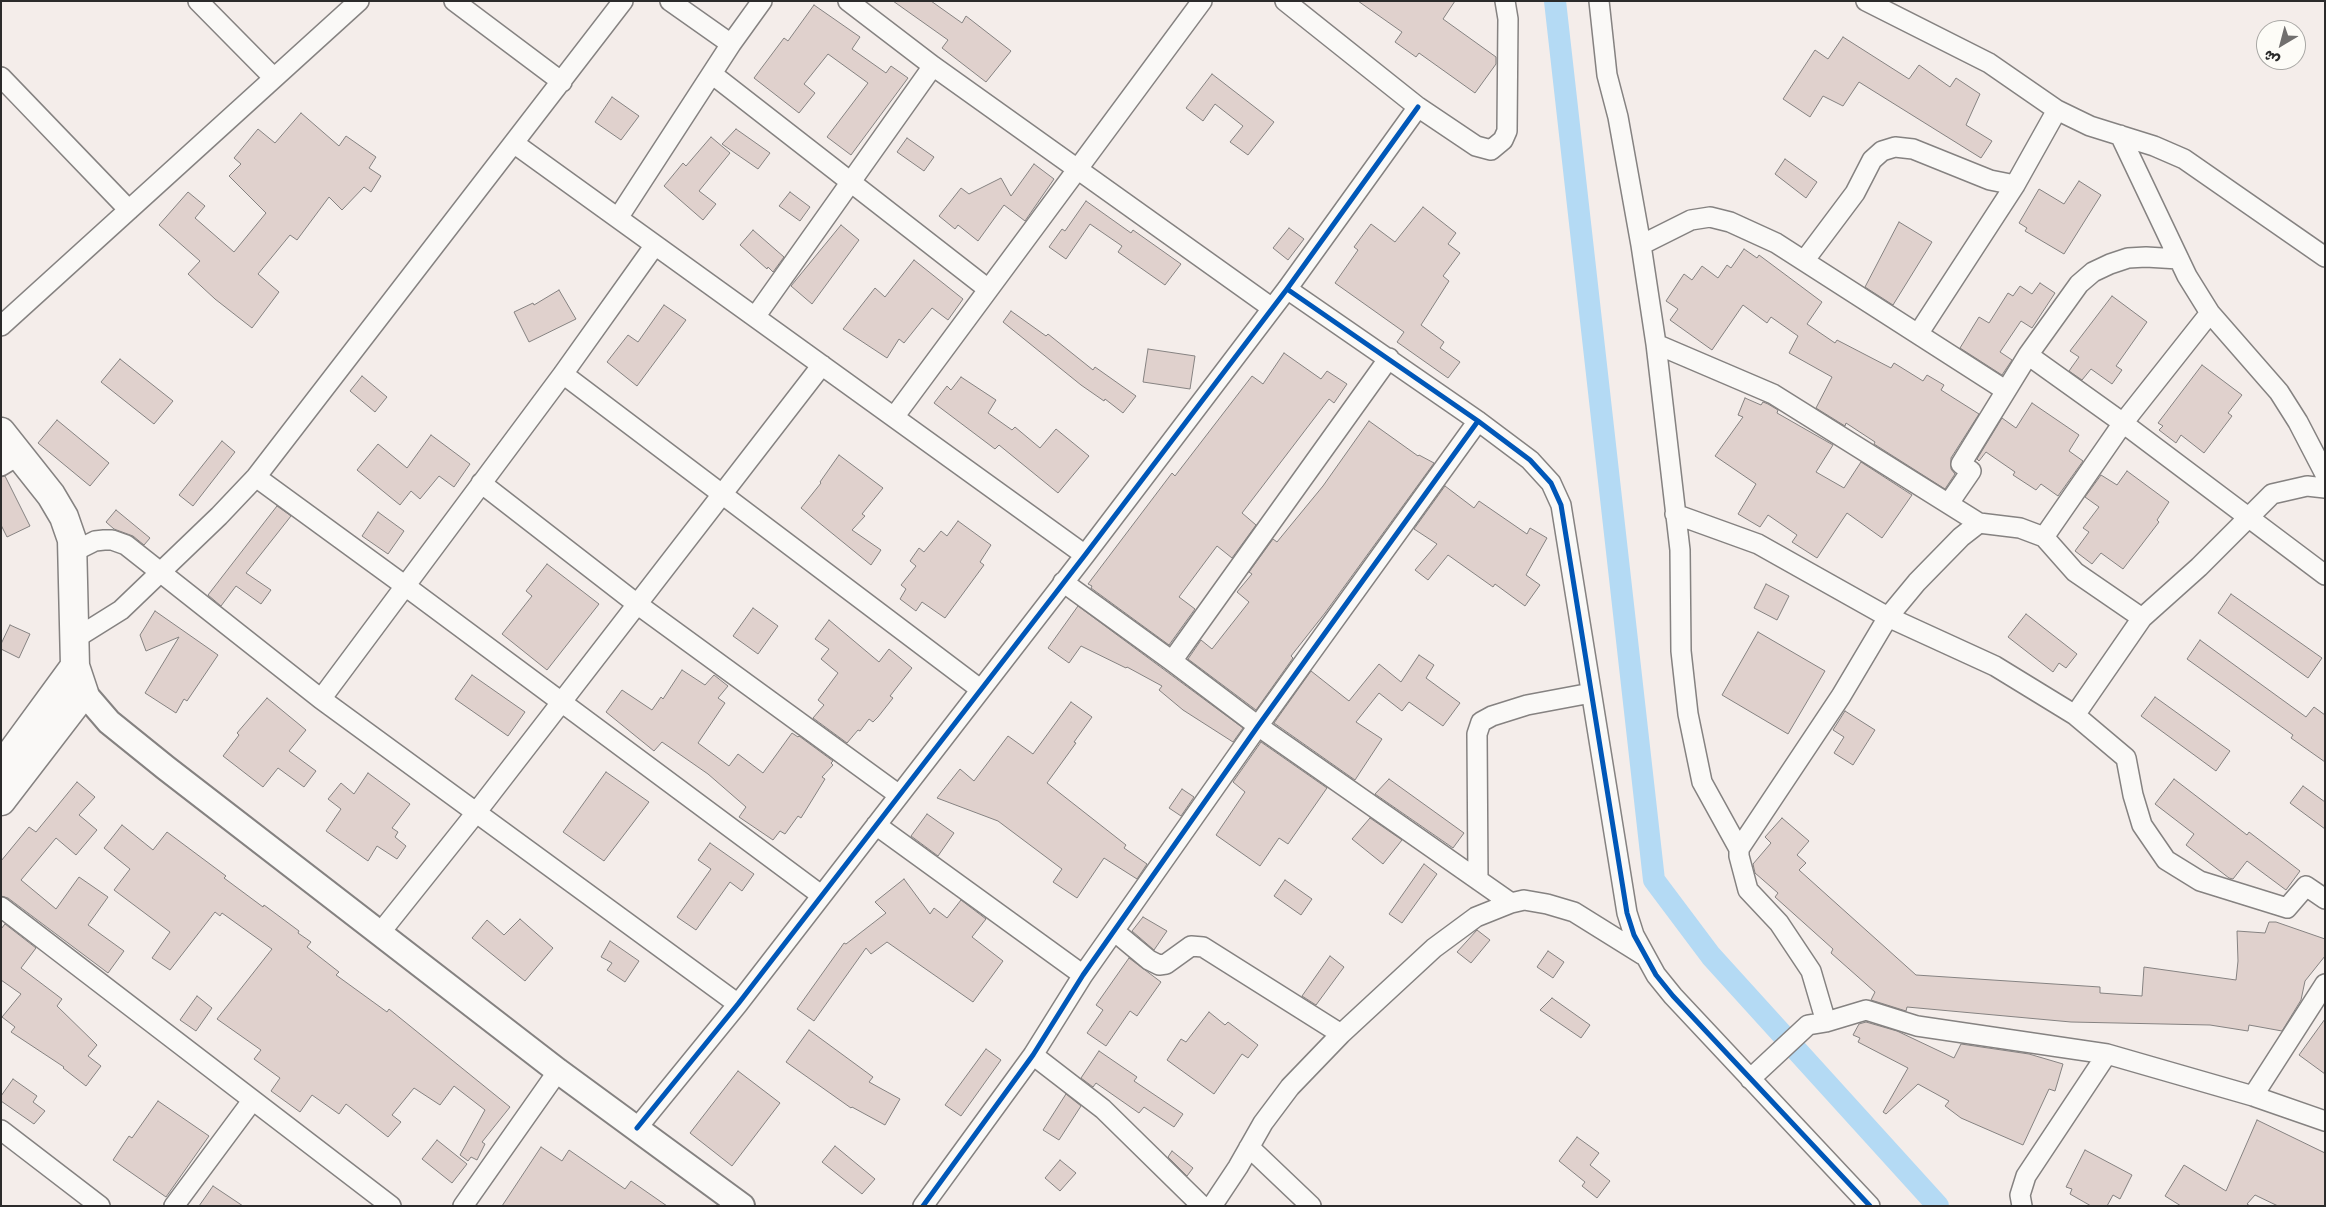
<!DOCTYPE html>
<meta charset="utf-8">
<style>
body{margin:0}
#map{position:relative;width:2326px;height:1207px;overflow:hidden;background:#f4edea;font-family:"Indie Flower","Playpen Sans Arabic",sans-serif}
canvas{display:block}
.frame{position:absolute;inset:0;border:2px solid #2b2b2b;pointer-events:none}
.north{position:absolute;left:2256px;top:20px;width:50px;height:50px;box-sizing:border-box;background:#fdfcf7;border:1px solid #a9a8a5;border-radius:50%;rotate:217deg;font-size:14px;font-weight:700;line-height:20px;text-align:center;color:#2b2b2b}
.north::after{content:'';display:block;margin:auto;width:18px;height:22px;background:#716f6e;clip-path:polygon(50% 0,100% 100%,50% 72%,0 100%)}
</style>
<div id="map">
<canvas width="2326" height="1207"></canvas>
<div class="frame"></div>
<div class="north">ش</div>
</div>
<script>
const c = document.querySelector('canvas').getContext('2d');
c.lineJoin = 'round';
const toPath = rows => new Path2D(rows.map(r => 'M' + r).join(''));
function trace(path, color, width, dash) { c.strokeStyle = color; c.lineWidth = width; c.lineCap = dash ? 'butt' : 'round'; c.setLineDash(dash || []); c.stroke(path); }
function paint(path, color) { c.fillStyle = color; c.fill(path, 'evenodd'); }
const canal = toPath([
 [1555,1,1654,880,1711,956,1938,1206]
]);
const building = toPath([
 [893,1,931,1,962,23,966,16,1011,51,986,82,942,48,948,40,893,1],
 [1358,1,1455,1,1443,19,1496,57,1496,64,1475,93,1419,53,1416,57,1395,42,1402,32,1358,1],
 [814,5,860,37,852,49,886,73,891,66,908,78,851,155,827,137,868,83,828,54,804,84,815,93,799,113,754,78,784,38,788,41,814,5],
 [1843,37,1909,79,1919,65,1950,87,1956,78,1980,94,1966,125,1992,141,1981,158,1859,82,1843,106,1823,96,1810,117,1783,99,1815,50,1828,59,1843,37],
 [1212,74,1274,122,1248,155,1230,142,1243,126,1215,104,1203,121,1186,108,1212,74],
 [612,97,639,116,621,140,595,122,612,97],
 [301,113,339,146,346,136,376,157,369,168,381,176,371,192,364,187,342,210,329,197,297,240,290,235,258,274,279,292,252,328,215,299,188,274,200,261,159,225,188,192,205,206,195,218,234,252,266,213,229,176,241,164,234,158,258,129,275,143,301,113],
 [736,129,770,153,758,169,722,144,736,129],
 [711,137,730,153,699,191,716,204,703,220,664,186,683,163,686,166,711,137],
 [907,138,934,157,924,171,897,152,907,138],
 [1785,159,1817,182,1806,198,1775,174,1785,159],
 [1034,164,1054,179,1025,221,1004,205,978,241,958,225,955,229,939,216,961,188,969,194,1001,178,1011,196,1034,164],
 [2079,181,2101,195,2064,254,2025,231,2027,228,2019,223,2039,189,2064,204,2079,181],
 [790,192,810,207,800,221,779,206,790,192],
 [1086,201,1131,233,1133,230,1181,264,1165,285,1118,252,1122,246,1090,224,1066,259,1049,247,1062,229,1065,231,1086,201],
 [1423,207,1456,233,1448,244,1460,253,1443,276,1449,281,1421,325,1444,342,1440,348,1460,362,1448,378,1397,342,1404,332,1335,283,1358,250,1354,247,1371,224,1395,242,1423,207],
 [1899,222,1932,242,1893,305,1865,287,1899,222],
 [841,225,859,240,812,304,791,286,841,225],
 [1289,228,1304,239,1288,260,1273,248,1289,228],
 [753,230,784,257,773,272,768,267,767,269,740,245,753,230],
 [1744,249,1757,258,1759,255,1822,302,1807,324,1835,343,1837,340,1891,368,1894,363,1923,381,1927,375,1944,385,1941,390,1979,414,1951,458,1951,469,1955,474,1945,489,1874,444,1875,442,1846,423,1845,426,1816,408,1832,377,1789,353,1798,336,1771,317,1767,323,1743,305,1712,350,1670,320,1678,309,1666,301,1684,274,1692,280,1702,266,1718,278,1727,265,1731,268,1744,249],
 [914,260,963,299,948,320,932,308,904,343,899,339,887,358,843,329,875,288,885,297,914,260],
 [2040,283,2055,293,2032,328,2021,321,2000,352,2012,360,2002,375,1960,348,1979,317,1989,323,2008,293,2013,296,2020,286,2032,294,2040,283],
 [559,290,576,319,529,342,514,312,533,303,534,305,559,290],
 [2112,296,2147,322,2116,366,2122,370,2112,384,2091,369,2082,380,2069,371,2079,357,2070,351,2112,296],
 [664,305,686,320,637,386,607,362,628,335,638,342,664,305],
 [1011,311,1046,336,1048,334,1093,370,1095,367,1136,396,1123,413,1105,399,1104,401,1081,385,1003,322,1011,311],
 [1148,349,1195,356,1190,389,1143,382,1148,349],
 [1284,353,1321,379,1327,371,1347,384,1334,403,1329,399,1242,513,1256,525,1232,558,1217,546,1179,597,1195,609,1169,645,1091,588,1092,586,1088,584,1172,473,1175,476,1252,376,1263,384,1284,353],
 [120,359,173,401,154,424,101,382,120,359],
 [2202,365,2242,395,2228,413,2232,416,2204,453,2181,435,2176,443,2159,430,2163,426,2158,423,2202,365],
 [362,376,387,397,375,412,350,391,362,376],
 [961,377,996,400,988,413,1012,430,1015,427,1040,448,1056,429,1089,456,1058,493,999,445,995,449,934,403,947,386,951,390,961,377],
 [1745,398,1761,405,1763,402,1768,404,1778,410,1777,413,1833,445,1816,472,1844,488,1861,462,1912,495,1882,538,1847,513,1817,558,1792,542,1797,535,1768,515,1760,527,1738,514,1756,484,1715,456,1743,417,1738,415,1745,398],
 [2032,403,2079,435,2069,451,2083,461,2058,496,2041,484,2036,490,2013,475,2015,472,1986,452,1979,461,1977,459,2002,418,2016,428,2032,403],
 [57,420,109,463,90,486,38,443,57,420],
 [1369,421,1418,456,1419,455,1434,463,1325,613,1291,656,1293,658,1256,710,1188,659,1201,640,1212,649,1249,602,1237,592,1252,574,1249,572,1273,539,1277,542,1323,486,1369,421],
 [431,435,470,464,454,487,439,476,420,499,411,491,400,505,357,470,378,444,407,468,431,435],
 [222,441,235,452,193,506,179,495,222,441],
 [839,455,883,488,862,514,865,516,852,530,881,550,871,565,801,508,821,483,820,482,839,455],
 [2127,471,2169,502,2157,520,2159,522,2123,569,2101,553,2092,564,2075,551,2089,532,2083,528,2099,507,2085,497,2101,475,2117,485,2127,471],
 [5,476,30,526,7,537,1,525,1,477,5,476],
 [1445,486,1474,508,1479,501,1527,534,1530,528,1547,538,1526,575,1540,585,1525,606,1495,584,1493,587,1448,555,1428,580,1415,570,1437,544,1414,529,1445,486],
 [277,506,291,516,246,573,271,590,261,604,236,586,221,606,208,595,277,506],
 [116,510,150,538,144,545,133,536,114,529,106,522,116,510],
 [378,512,404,531,388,554,362,536,378,512],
 [958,521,991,545,980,562,984,565,945,618,922,602,916,611,900,599,906,589,901,585,916,566,910,561,919,548,924,552,941,531,947,536,958,521],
 [547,564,599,604,547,670,502,634,532,596,526,591,547,564],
 [1766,584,1789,596,1777,620,1754,608,1766,584],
 [2231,594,2322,658,2308,678,2218,613,2231,594],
 [1078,606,1243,728,1233,742,1183,710,1159,690,1162,686,1127,667,1126,668,1081,646,1069,663,1048,648,1078,606],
 [753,608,778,626,758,654,733,636,753,608],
 [155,611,218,655,187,701,184,699,176,713,145,693,179,637,146,651,140,635,155,611],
 [2026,614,2077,654,2066,668,2059,663,2053,672,2008,637,2026,614],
 [829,620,879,662,889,649,912,668,890,696,893,698,878,717,873,722,869,719,860,731,858,730,847,743,813,718,824,705,818,700,838,673,821,659,829,649,815,639,829,620],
 [10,625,30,634,19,658,1,649,1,644,10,625],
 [1758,632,1825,671,1788,734,1722,695,1758,632],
 [2200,640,2306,717,2314,707,2325,715,2325,762,2291,738,2293,735,2187,659,2200,640],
 [1419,655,1434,665,1426,678,1460,703,1443,726,1409,702,1402,711,1379,693,1356,722,1382,739,1355,780,1274,723,1311,671,1349,701,1379,664,1401,682,1419,655],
 [682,670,705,685,714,675,728,686,718,698,725,703,698,743,729,766,738,754,763,773,792,733,798,737,799,736,833,761,831,763,833,765,822,777,825,779,801,818,798,816,785,834,780,831,773,840,739,817,746,807,708,774,662,742,654,751,606,712,622,690,652,710,661,697,663,699,682,670],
 [472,675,525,712,508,736,455,699,472,675],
 [2155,697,2230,751,2216,771,2141,716,2155,697],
 [267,698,306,730,289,751,316,771,304,787,278,768,263,787,223,756,239,735,237,733,267,698],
 [1071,702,1092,717,1074,742,1076,743,1047,783,1126,845,1124,848,1147,864,1137,879,1104,858,1077,898,1053,882,1062,869,998,821,937,798,960,769,974,781,1008,736,1033,754,1071,702],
 [1845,711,1875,730,1853,765,1834,753,1844,737,1833,730,1845,711],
 [1261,742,1327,788,1288,844,1279,838,1260,866,1216,835,1245,792,1233,782,1261,742],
 [606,772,649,802,604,861,563,832,606,772],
 [368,773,410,804,392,828,398,832,395,837,406,846,397,859,377,846,368,861,326,831,341,809,328,799,341,783,354,794,368,773],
 [1389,779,1464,833,1453,848,1375,794,1389,779],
 [2174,779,2247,835,2249,832,2300,871,2286,890,2247,861,2233,879,2229,878,2186,845,2194,834,2155,804,2174,779],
 [77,782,95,797,79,815,97,830,76,855,56,838,21,880,56,909,79,877,108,897,88,925,124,951,108,973,8,898,1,896,1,861,29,827,36,832,77,782],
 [2303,786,2325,802,2325,829,2290,803,2303,786],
 [1182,789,1194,797,1181,816,1169,808,1182,789],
 [927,814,954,833,938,856,911,836,927,814],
 [1370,818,1402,840,1383,864,1352,839,1370,818],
 [1782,818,1809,841,1797,855,1806,863,1799,870,1916,975,2100,987,2100,993,2142,996,2144,967,2236,980,2238,961,2237,931,2265,933,2269,922,2276,922,2325,939,2325,956,2305,981,2301,1000,2282,1031,2249,1025,2248,1031,2210,1025,2071,1022,1907,1007,1906,1011,1871,1000,1875,992,1831,953,1833,949,1775,897,1778,893,1755,873,1753,864,1771,843,1765,837,1782,818],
 [122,825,153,850,167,832,226,876,224,878,263,907,264,905,299,931,298,933,311,942,307,947,339,972,336,975,387,1012,389,1009,510,1107,482,1142,485,1144,477,1160,471,1157,468,1161,460,1155,485,1110,454,1086,440,1105,414,1088,392,1115,401,1122,388,1137,346,1104,339,1114,312,1095,300,1112,271,1091,280,1078,254,1059,261,1050,217,1019,272,949,222,913,220,916,215,912,170,970,152,958,170,932,114,890,130,869,104,848,122,825],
 [710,843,754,874,742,891,730,882,696,930,677,917,711,869,698,860,710,843],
 [1424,864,1437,874,1402,923,1389,914,1424,864],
 [904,879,930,914,934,908,947,918,961,900,986,919,972,937,1003,961,973,1002,887,942,871,954,866,948,814,1021,797,1009,844,943,846,944,886,913,875,902,904,879],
 [1285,880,1312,899,1301,915,1274,896,1285,880],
 [1143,917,1167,931,1154,950,1132,931,1143,917],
 [520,919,553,948,525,981,472,938,487,920,504,935,520,919],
 [5,924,36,948,21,968,62,999,57,1006,97,1045,88,1056,101,1066,86,1086,63,1068,64,1067,11,1032,15,1027,2,1017,21,994,1,980,1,929,5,924],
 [1477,930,1490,940,1471,963,1457,952,1477,930],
 [610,941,639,961,625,982,607,970,612,963,601,957,610,941],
 [1548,951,1564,962,1553,978,1537,967,1548,951],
 [1330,956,1344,967,1316,1005,1302,996,1330,956],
 [1129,958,1161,982,1137,1016,1130,1011,1106,1046,1087,1033,1103,1010,1096,1005,1129,958],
 [197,996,212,1008,196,1031,180,1020,197,996],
 [1552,998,1590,1025,1581,1038,1540,1010,1552,998],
 [1209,1012,1225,1025,1228,1022,1258,1045,1248,1058,1242,1054,1214,1094,1167,1060,1181,1039,1186,1042,1209,1012],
 [2325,1019,2325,1074,2299,1055,2325,1019],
 [1866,1022,1897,1031,1954,1058,1961,1044,2029,1054,2063,1064,2055,1091,2049,1089,2023,1145,1961,1118,1945,1106,1949,1101,1918,1084,1886,1114,1883,1112,1908,1068,1858,1042,1860,1038,1853,1035,1859,1024,1866,1022],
 [809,1030,873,1077,869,1082,900,1099,885,1125,852,1107,851,1108,786,1062,809,1030],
 [986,1049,1001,1060,961,1116,945,1105,986,1049],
 [1099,1051,1137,1077,1134,1081,1183,1114,1174,1127,1144,1107,1139,1113,1096,1083,1093,1087,1081,1078,1099,1051],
 [738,1071,780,1103,732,1166,690,1133,738,1071],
 [13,1079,37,1096,33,1102,45,1111,34,1124,1,1101,1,1096,13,1079],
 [1066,1094,1081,1106,1059,1140,1043,1130,1066,1094],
 [158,1101,209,1136,166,1197,113,1160,129,1136,132,1138,158,1101],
 [2257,1120,2325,1153,2325,1206,2278,1206,2255,1195,2247,1204,2250,1206,2181,1206,2165,1196,2184,1165,2226,1191,2257,1120],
 [1577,1137,1599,1153,1590,1165,1610,1181,1597,1198,1582,1186,1585,1182,1559,1161,1577,1137],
 [437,1140,467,1164,452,1183,422,1159,437,1140],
 [835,1146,875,1179,862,1194,822,1162,835,1146],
 [541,1147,562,1161,569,1150,625,1189,631,1181,667,1206,502,1206,541,1147],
 [2085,1150,2132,1175,2120,1199,2113,1195,2107,1206,2091,1206,2070,1194,2072,1189,2066,1187,2085,1150],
 [1172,1151,1193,1168,1187,1176,1168,1157,1172,1151],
 [1060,1160,1076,1173,1060,1191,1045,1178,1060,1160],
 [213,1186,243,1206,199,1206,213,1186]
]);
const minor = toPath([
 [198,1,274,78],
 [454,1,562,82],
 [670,1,731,44],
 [848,1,933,66,1272,308],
 [1285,1,1418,107,1476,146,1491,150,1503,140,1507,131,1508,19,1505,1],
 [1599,1,1607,75,1618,117,1641,245,1656,344,1680,550,1681,651,1688,714,1702,782,1739,849,1739,856,1748,890,1779,923,1811,971,1826,1022],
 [1866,1,1989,63,2057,110,2090,126,2154,146,2184,159,2325,257],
 [712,74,988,289],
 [1,77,129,210],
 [2120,135,2187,276,2210,313,2279,392,2298,422,2325,474],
 [515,144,1085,555],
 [618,218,731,44,762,1],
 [1641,245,1691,220,1710,217,1730,222,1776,243,2005,390],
 [1804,261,1855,193,1872,160,1882,151,1895,147,1913,149,1990,180,2015,185],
 [1287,289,1478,421,1530,460,1551,483,1561,505,1627,913,1634,935,1656,975,1673,996,1870,1206],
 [755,317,933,66],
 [1,326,359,1],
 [1918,334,2015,185,2057,110],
 [1656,344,1773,394,1979,523,2020,528,2044,537,2075,572,2142,618],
 [2028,355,2123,423,2325,575],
 [563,374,980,689],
 [894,417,1202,1],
 [1,466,19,455],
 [256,477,404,585,821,895],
 [481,483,637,604,899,795],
 [1949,503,1971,471,1961,464,2028,355,2079,284,2093,272,2110,264,2128,258,2146,257,2179,259],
 [1675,514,1758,544,1888,617,1995,666,2075,715,2126,758,2133,795,2142,825,2166,860,2200,881,2287,908,2306,886,2325,899],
 [2044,537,2123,423,2210,313],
 [73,552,95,541,104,540,112,540,126,545,321,699,738,1004],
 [1063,582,1172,661,1258,726,1511,903],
 [73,640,121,610,219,516,256,477,623,1],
 [1172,661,1389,358],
 [321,699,563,374,655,245],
 [2075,715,2142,618,2199,567,2272,494,2307,486,2325,488],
 [876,825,1083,975],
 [1739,849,1841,696,1888,617,1917,582,1961,537,1979,523],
 [1478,880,1477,734,1481,722,1492,716,1527,705,1591,693],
 [1,907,391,1206],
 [1114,931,1149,960,1159,965,1166,964,1191,946,1203,947,1341,1034],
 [380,933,475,814,822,365],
 [1033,1055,1103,1109,1202,1206],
 [1750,1079,1808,1025,1826,1022,1866,1010,1917,1026,2107,1054,2253,1096,2325,1121],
 [2253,1096,2325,984],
 [637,1128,738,1004,1085,555,1287,289,1418,107],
 [1,1130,100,1206],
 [1249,1147,1311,1206],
 [174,1206,252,1101],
 [463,1206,558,1071],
 [923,1206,1033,1055,1083,975,1258,726,1478,421],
 [1212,1206,1238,1167,1263,1123,1290,1087,1341,1034,1434,948,1476,917,1511,903,1524,900,1547,904,1574,912,1643,955],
 [2022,1206,2020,1195,2026,1176,2107,1054]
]);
const tertiary = toPath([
 [84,693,109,722,166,768,558,1071,742,1206]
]);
const secondary = toPath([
 [1,432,51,495,64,517,72,540,75,666,84,693,1,801],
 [1,767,75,666]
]);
const cycleway = toPath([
 [1287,289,1478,421,1530,460,1551,483,1561,505,1627,913,1634,935,1656,975,1673,996,1870,1206],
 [637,1128,738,1004,1085,555,1287,289,1418,107],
 [923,1206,1033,1055,1083,975,1258,726,1478,421]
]);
trace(canal, '#b4daf4', 22);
paint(building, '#e0d1cd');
trace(building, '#858281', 1);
trace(minor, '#858281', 22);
trace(tertiary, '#858281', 28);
trace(secondary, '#858281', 31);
trace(minor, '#faf9f7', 19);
trace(tertiary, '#faf9f7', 24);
trace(secondary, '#faf9f7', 28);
trace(cycleway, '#0057b8', 5);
</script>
